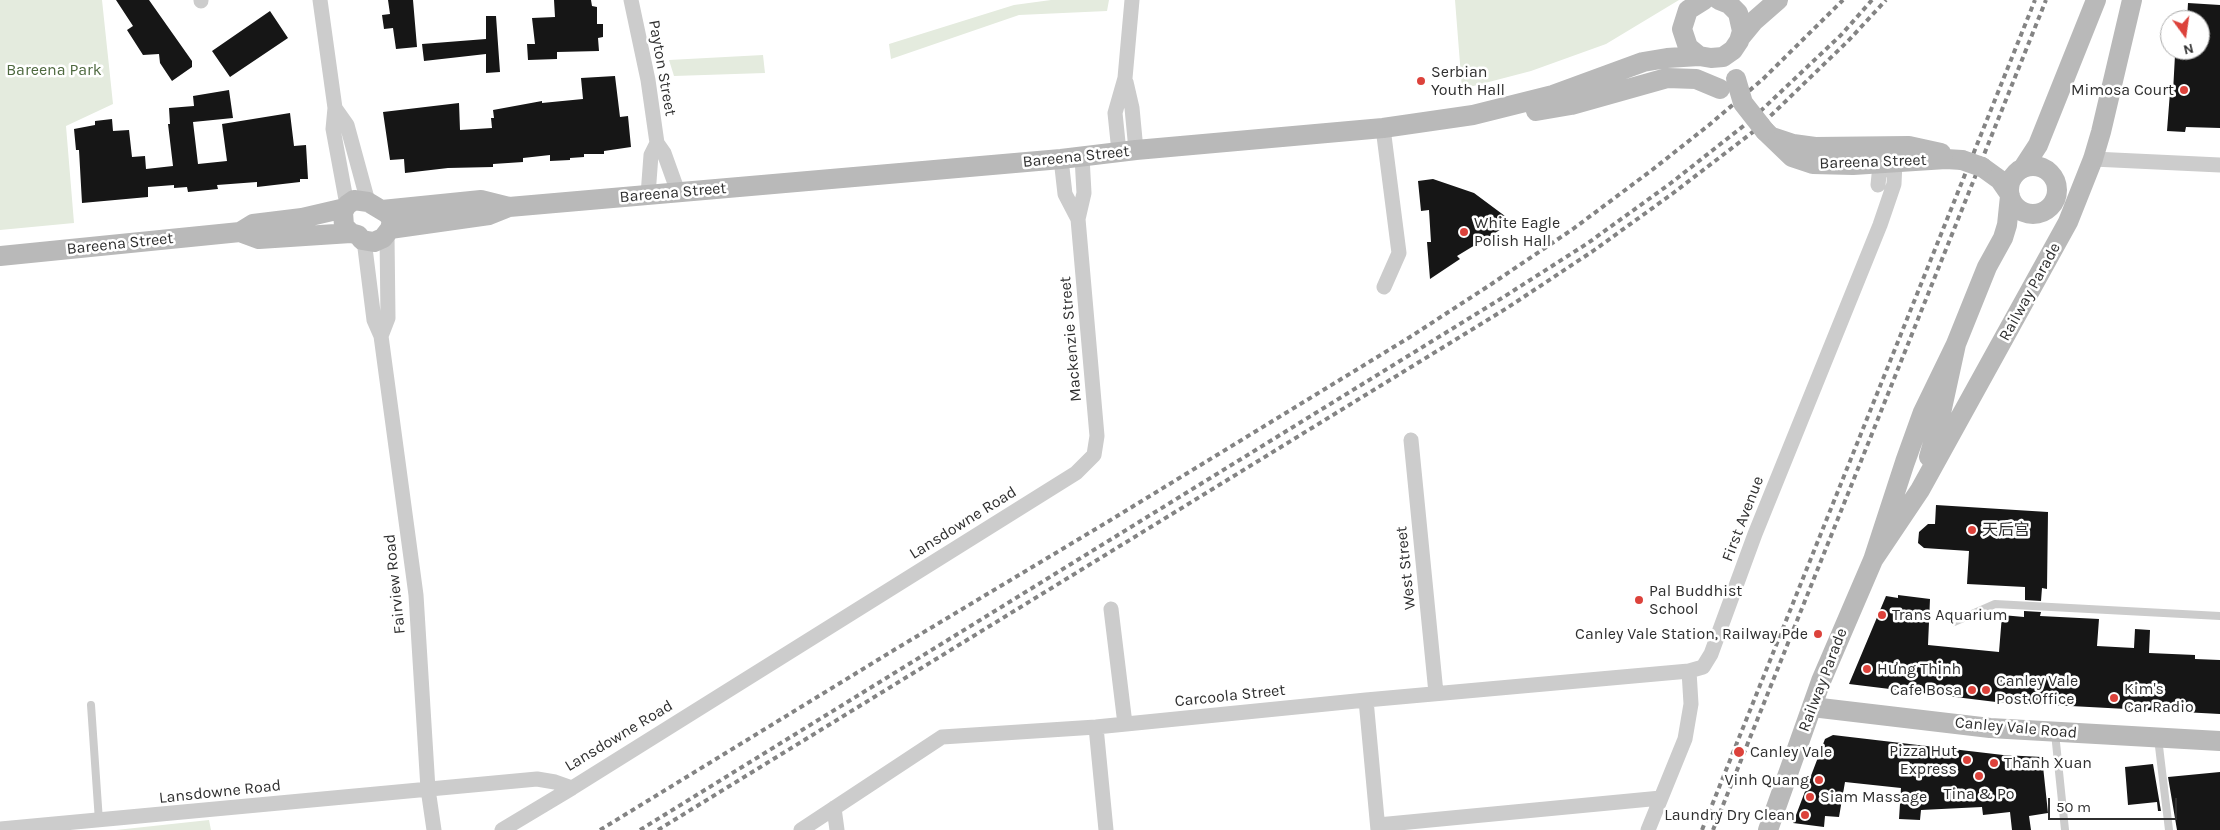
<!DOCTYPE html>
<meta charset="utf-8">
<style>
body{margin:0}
#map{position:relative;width:2220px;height:830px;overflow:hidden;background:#fff;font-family:Karla,sans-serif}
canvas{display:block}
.north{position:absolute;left:2160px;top:10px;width:50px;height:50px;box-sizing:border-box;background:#fff;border:1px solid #acacac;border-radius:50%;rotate:166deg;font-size:14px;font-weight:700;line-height:20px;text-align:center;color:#2f2f2f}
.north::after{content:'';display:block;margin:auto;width:18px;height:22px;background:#dc423b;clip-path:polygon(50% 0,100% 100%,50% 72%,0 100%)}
.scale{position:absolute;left:2048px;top:798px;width:129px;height:22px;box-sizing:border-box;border:2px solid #2f2f2f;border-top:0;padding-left:6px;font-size:15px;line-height:18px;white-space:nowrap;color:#2f2f2f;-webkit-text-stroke:4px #fff;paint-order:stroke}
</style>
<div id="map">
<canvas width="2220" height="830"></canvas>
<div class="north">N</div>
<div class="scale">50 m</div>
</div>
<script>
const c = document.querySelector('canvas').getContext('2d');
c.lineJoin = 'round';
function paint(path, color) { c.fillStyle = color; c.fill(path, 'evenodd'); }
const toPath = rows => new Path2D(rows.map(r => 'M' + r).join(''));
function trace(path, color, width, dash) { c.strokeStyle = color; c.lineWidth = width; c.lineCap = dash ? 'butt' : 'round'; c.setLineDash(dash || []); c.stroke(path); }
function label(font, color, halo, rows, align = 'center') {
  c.font = font + ' Karla,"Noto Sans SC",sans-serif'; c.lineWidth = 5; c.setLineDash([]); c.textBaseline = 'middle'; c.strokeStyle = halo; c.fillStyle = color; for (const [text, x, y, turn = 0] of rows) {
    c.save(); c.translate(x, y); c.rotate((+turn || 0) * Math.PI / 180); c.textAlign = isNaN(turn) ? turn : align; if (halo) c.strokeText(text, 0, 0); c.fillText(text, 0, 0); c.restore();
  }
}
const green = toPath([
 [0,0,102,0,113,104,66,126,74,223,0,230],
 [1051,0,1109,0,1107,11,1019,15,891,59,889,44,1014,5],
 [1455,0,1679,0,1606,44,1531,71,1462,89],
 [763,55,765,73,674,76,669,60],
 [209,820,211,830,116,830]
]);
const building = toPath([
 [116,0,149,0,192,61,192,67,172,81,160,63,159,54,143,55,127,30,133,26],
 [388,0,413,0,417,47,396,49,393,28,384,29,382,15,390,14],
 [554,0,591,0,592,6,597,7,597,24,603,24,603,37,598,38,599,51,557,52,557,59,528,60,527,44,535,44,532,18,555,17],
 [2188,3,2220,5,2220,128,2186,127,2185,132,2167,131,2170,92,2173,92,2175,55,2181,55,2181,50,2200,50,2200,20,2187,20],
 [270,11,288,38,230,77,212,51],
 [486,16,496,16,500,72,486,73,486,54,424,61,422,44,486,39],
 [615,76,620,117,628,116,631,147,604,151,604,154,584,154,584,157,570,158,570,160,550,161,550,155,523,158,523,162,493,164,493,167,448,168,405,173,404,159,390,160,383,112,459,103,460,130,492,128,491,118,494,118,493,110,542,101,542,103,583,99,581,78],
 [229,90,233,118,193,122,198,164,227,161,222,124,290,113,294,146,306,145,308,179,300,179,300,182,257,187,257,182,217,185,218,189,188,192,187,187,174,188,174,185,148,187,148,197,82,203,79,150,76,150,74,129,95,125,95,121,112,119,113,131,129,130,132,157,145,156,146,169,173,166,168,124,170,124,169,108,194,106,193,96],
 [1433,179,1474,193,1513,222,1457,256,1460,259,1430,279,1427,242,1431,242,1429,210,1421,211,1418,181],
 [1936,505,2048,512,2047,589,2042,588,2041,601,2025,600,2025,587,1967,584,1969,551,1924,548,1918,543,1919,532,1928,524,1935,524],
 [1898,595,1930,599,1928,645,1999,652,2002,615,2024,617,2024,611,2041,612,2040,616,2099,619,2097,646,2134,648,2135,629,2150,630,2149,653,2195,655,2195,659,2220,660,2220,714,1996,702,1849,684,1886,596,1898,598],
 [1833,735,2003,755,2042,757,2048,813,2029,816,2031,830,2012,830,2010,812,1983,815,1982,807,1921,810,1920,820,1899,819,1901,788,1845,782,1839,817,1825,816,1824,827,1793,823,1825,739],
 [2153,764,2161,811,2158,811,2157,802,2128,805,2125,767],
 [2220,772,2220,830,2177,830,2168,777]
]);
const lane = toPath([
 [1954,622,1995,604,2220,616],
 [91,705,99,821],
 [2055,733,2065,830],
 [2158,738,2169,830]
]);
const street = toPath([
 [320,0,335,108,333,129,347,205],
 [631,0,648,80,657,143,664,153,678,192],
 [201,1,201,0],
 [1126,82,1132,108,1136,150],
 [335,108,347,125,368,202],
 [1383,128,1399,253,1384,287],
 [1119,152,1115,113,1125,78,1132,0],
 [1061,159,1065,194,1078,219],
 [2093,159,2220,165],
 [1878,185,1879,175,1883,169,1895,162],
 [648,195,651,155,657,143],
 [364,240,374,320,381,336,416,595,428,789,434,830],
 [381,336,388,318,387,235],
 [1411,440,1436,693],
 [1111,609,1125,724],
 [1366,700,1378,830],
 [1096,727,1106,830],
 [834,808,837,830],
 [1378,825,1661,798],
 [0,829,537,779,555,782,572,788,1076,473,1094,455,1097,436,1078,219,1084,193,1082,157],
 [502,830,572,788],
 [801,830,942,737,1096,727,1366,700,1689,671],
 [1648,830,1685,739,1691,704,1689,671,1703,667,1711,654,1755,534,1880,225,1894,184,1895,162]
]);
const secondary = toPath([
 [1704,0,1688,10,1682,29,1688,47,1699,56,1711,58,1723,57,1733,50,1739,41,1742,31,1738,13,1729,4,1719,0],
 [1740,38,1754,21,1778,0],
 [1536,111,1571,105,1667,78,1696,79,1720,89],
 [1765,131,1792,157,1813,164,1853,165,1946,159,1962,160],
 [1772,137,1793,144,1815,147,1909,146,1941,153],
 '2009 190a24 24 0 1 1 48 0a24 24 0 1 1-48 0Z',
 [1982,167,2000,180,2009,193],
 [2023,168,2038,145,2096,0],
 [354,200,368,202,388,214,392,221,390,229,383,238,374,242,362,240,358,235,351,233,344,226,343,212,347,205,354,200],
 [382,210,481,200,509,207],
 [390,229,489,215,509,207,1061,159,1136,150,1383,128,1473,115,1553,95,1643,62,1667,58,1699,56],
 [240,232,259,239,351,233],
 [0,256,240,232,253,224,302,218,345,208],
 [1929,457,1939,422,1956,344,1987,267,2003,238,2007,225,2010,196],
 [1873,560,1920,490,2068,222,2093,159,2101,132,2132,0],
 [1812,707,1990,728,2220,741],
 [1768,830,1821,681,1873,560,1905,462,1923,412,1956,344]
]);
const rail = toPath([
 [600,830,894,650,1109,521,1410,337,1490,285,1573,229,1652,170,1709,125,1763,79,1843,0],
 [640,830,1502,298,1588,243,1671,183,1751,120,1841,35,1872,0],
 [658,830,1507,308,1593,251,1672,194,1758,128,1849,40,1886,0],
 [1702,830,2035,0],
 [1713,830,2046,0]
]);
const secondaryBridge = toPath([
 [1736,79,1743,103,1765,131],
 [1962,160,1982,167]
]);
const markers = [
 [1421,81,5,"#dc423b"],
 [2184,90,5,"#dc423b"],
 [1464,232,5,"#dc423b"],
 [1972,530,5,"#dc423b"],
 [1639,600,5,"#dc423b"],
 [1882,615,5,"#dc423b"],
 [1818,634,5,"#dc423b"],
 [1867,669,5,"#dc423b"],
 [1972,690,5,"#dc423b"],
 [1986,690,5,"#dc423b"],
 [2114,698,5,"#dc423b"],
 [1739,752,6,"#dc423b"],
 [1967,760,5,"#dc423b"],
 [1994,763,5,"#dc423b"],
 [1979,776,5,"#dc423b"],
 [1819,780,5,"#dc423b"],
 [1810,797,5,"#dc423b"],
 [1805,815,5,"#dc423b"]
];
const streetNames = [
 ["Payton Street",662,68,80],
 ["Bareena Street",1076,157,-6],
 ["Bareena Street",1873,162,-2],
 ["Bareena Street",673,193,-5],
 ["Bareena Street",120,244,-6],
 ["Railway Parade",2030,292,-61],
 ["Mackenzie Street",1071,339,-95],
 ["First Avenue",1743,519,-69],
 ["Lansdowne Road",963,523,-32],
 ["West Street",1406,568,-96],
 ["Fairview Road",395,584,-96],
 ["Railway Parade",1823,680,-69],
 ["Carcoola Street",1230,696,-6],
 ["Canley Vale Road",2016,728,5],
 ["Lansdowne Road",619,736,-31],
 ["Lansdowne Road",220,792,-6]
];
const parkNames = [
 ["Bareena Park",54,70]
];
const poiNames = [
 ["Serbian",1431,72],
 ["Youth Hall",1431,90],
 ["Mimosa Court",2174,90,"right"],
 ["White Eagle",1474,223],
 ["Polish Hall",1474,241],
 ["天后宫",1982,530],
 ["Pal Buddhist",1649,591],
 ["School",1649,609],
 ["Trans Aquarium",1892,615],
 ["Canley Vale Station, Railway Pde",1808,634,"right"],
 ["Hưng Thịnh",1877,669],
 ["Canley Vale",1996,681],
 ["Post Office",1996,699],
 ["Kim's",2124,689],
 ["Car Radio",2124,707],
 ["Cafe Bosa",1962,690,"right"],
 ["Pizza Hut",1957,751,"right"],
 ["Express",1957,769,"right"],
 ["Canley Vale",1750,752],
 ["Thanh Xuan",2004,763],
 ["Vinh Quang",1809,780,"right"],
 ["Tina & Po",1979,794,"center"],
 ["Siam Massage",1820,797],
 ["Laundry Dry Clean",1795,815,"right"]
];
paint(green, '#e4ebde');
paint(building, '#161616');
trace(lane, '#ccc', 8);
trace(street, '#ccc', 15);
trace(secondary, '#b9b9b9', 20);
trace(rail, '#848484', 4, [5, 4]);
trace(secondaryBridge, '#b9b9b9', 20);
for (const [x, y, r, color] of markers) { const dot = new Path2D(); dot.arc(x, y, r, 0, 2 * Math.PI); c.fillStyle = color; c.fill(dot); trace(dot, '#fff', 2); }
label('16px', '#2f2f2f', '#fff', streetNames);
label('16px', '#4e693f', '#fff', parkNames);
label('16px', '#2f2f2f', '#fff', poiNames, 'left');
</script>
